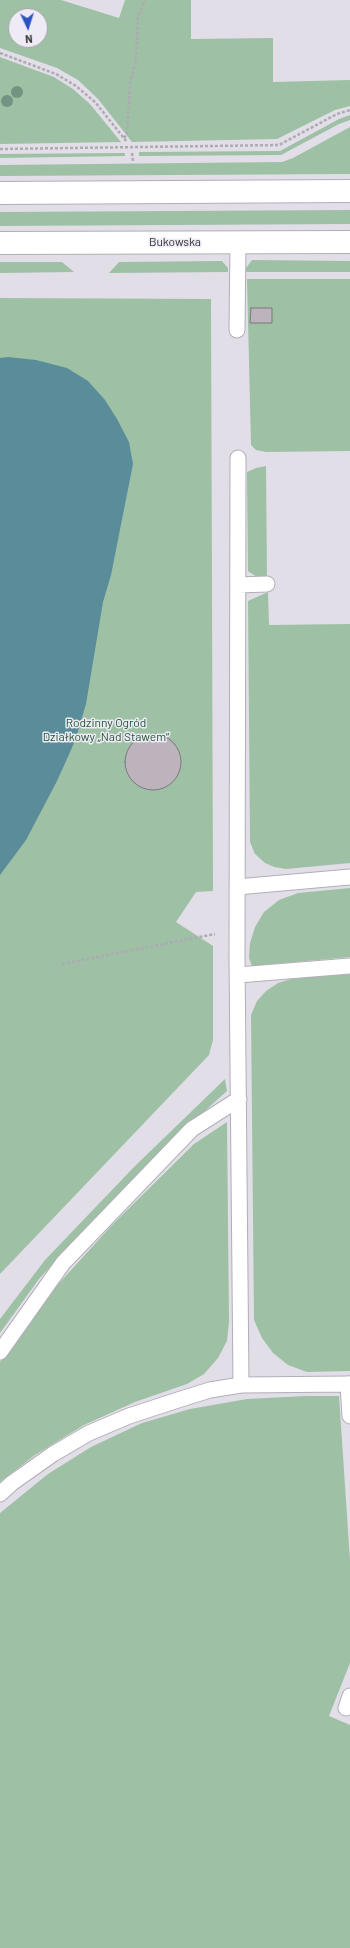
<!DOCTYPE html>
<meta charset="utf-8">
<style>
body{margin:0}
#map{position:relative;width:350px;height:1948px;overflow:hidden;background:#e2dee8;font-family:Barlow,sans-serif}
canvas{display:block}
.north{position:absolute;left:8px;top:8px;width:40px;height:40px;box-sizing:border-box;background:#efebf6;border:1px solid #a5a2aa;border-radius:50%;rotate:176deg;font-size:11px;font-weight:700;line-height:16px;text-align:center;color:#353438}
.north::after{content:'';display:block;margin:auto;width:14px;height:18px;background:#2b54c3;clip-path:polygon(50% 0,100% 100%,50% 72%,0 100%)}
</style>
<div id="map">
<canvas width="350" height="1948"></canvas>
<div class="north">N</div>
</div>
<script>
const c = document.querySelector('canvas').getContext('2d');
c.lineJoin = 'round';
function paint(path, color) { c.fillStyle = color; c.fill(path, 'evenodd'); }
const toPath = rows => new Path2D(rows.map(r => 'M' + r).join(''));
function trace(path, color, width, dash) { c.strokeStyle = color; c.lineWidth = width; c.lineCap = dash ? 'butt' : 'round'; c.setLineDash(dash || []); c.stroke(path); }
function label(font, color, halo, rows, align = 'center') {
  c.font = font + ' Barlow,sans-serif'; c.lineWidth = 3; c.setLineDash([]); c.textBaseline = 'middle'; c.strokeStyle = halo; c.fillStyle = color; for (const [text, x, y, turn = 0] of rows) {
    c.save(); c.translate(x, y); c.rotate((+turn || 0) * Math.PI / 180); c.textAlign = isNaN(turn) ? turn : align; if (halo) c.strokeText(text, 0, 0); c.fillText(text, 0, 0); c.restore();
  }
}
const green = toPath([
 [0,0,61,0,119,18,125,0,191,0,191,39,273,38,273,82,350,80,350,106,335,110,277,139,132,142,98,99,78,80,57,68,0,48],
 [16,16,40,16,40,40,16,40],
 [0,57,54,77,73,89,90,104,121,142,0,144],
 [350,115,350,120,339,124,281,155,139,156,139,152,280,151,339,119],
 [350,127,350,174,0,176,0,165,282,162,293,158],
 [125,153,125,156,0,158,0,154],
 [350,210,350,224,0,226,0,212],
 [252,260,350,261,350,272,246,272,246,268],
 [222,261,228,268,228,272,109,273,119,262],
 [0,262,62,262,74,272,0,273],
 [247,279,350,279,350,451,266,452,256,450,251,445],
 [0,298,211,299,213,891,196,892,176,922,213,946,213,1040,209,1055,0,1274],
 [266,466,267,578,257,577,248,571,247,472,256,468],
 [268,592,269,625,350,624,350,863,286,869,274,867,265,863,255,854,250,842,248,601],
 [350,888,350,957,252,966,249,958,250,943,255,927,264,912,279,900,298,893],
 [350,974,350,1371,307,1372,288,1365,273,1353,262,1338,254,1320,251,1015,257,1001,266,991,278,983,291,979],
 [225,1079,227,1091,160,1151,99,1214,39,1279,0,1333,0,1319,45,1260,134,1167],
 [227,1122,229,1322,227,1341,218,1358,204,1374,187,1384,135,1402,84,1425,35,1455,0,1482,0,1362,52,1291,113,1224,194,1144],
 [306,1396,339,1396,350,1560,350,1663,329,1716,350,1725,350,1948,0,1948,0,1513,48,1474,91,1447,142,1423,190,1409,247,1399]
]);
const water = toPath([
 [8,357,36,360,67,368,88,381,105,400,117,419,129,442,133,464,111,575,103,602,86,704,75,741,57,781,26,840,0,875,0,358]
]);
const building = toPath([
 [251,308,272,308,272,323,250,323,251,308],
 '125 762a28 28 0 1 1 56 0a28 28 0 1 1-56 0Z'
]);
const path = toPath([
 [0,53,56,74,76,86,95,102,127,142],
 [124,138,127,134,130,84,136,59,138,17,145,0],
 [0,149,279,145,337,114,350,110],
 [132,153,133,161],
 [62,964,215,934]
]);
const lane = toPath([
 [237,330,238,242],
 [238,458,237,958,241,1385],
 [238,585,267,584],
 [237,887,350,877],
 [238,975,350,966],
 [0,1352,63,1263,192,1129,239,1099],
 [348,1384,350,1416],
 [0,1494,12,1483,53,1454,89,1433,129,1416,181,1399,210,1390,241,1385,350,1384],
 [346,1708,350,1696]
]);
const secondary = toPath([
 [0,193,350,191],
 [0,243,350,242]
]);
const trees = [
 [17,92],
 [7,101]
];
const streetNames = [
 ["Bukowska",175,242]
];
const parkNames = [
 ["Rodzinny Ogród",106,723],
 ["Działkowy „Nad Stawem”",106,737]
];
paint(green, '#9ec0a5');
paint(water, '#5a8c99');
paint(building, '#bcb3bc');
trace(building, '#7e767e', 1);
trace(lane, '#b2aeb8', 17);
trace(secondary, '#b2aeb8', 24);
trace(path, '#adaab2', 2.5, [3, 2]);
trace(lane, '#fff', 15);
trace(secondary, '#fff', 22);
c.fillStyle = '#759383';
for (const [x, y] of trees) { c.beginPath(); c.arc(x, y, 6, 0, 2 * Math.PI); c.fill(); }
label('12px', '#353438', '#efebf6', streetNames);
label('12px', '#1c5630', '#efebf6', parkNames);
</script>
